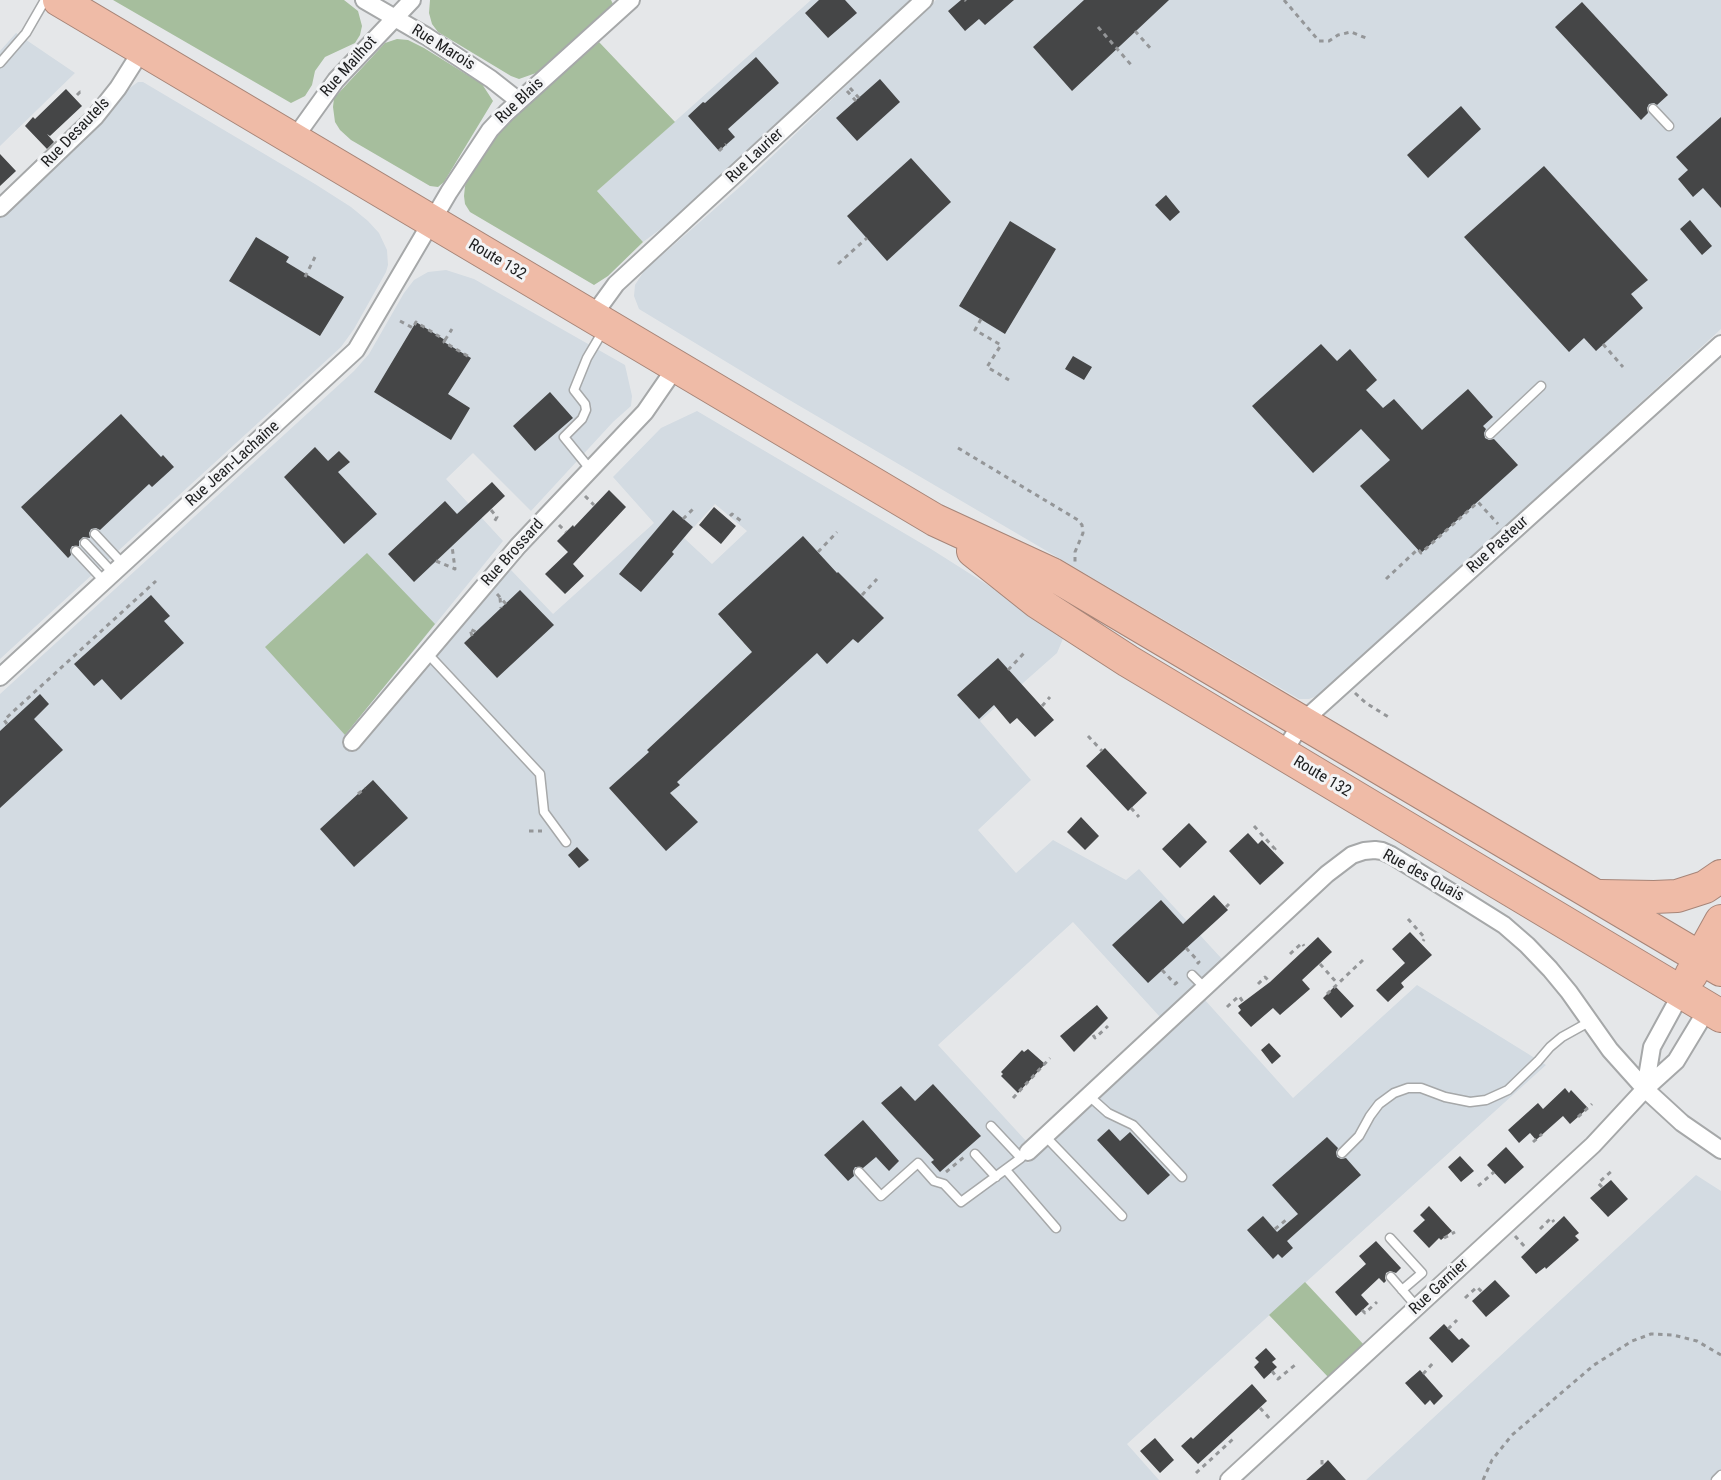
<!DOCTYPE html>
<meta charset="utf-8">
<style>
body{margin:0}
canvas{display:block;background:#e5e7e9}
</style>
<canvas width="1721" height="1480"></canvas>
<script>
const c = document.querySelector('canvas').getContext('2d');
c.lineJoin = 'round';
function paint(path, color) { c.fillStyle = color; c.fill(path, 'evenodd'); }
const toPath = rows => new Path2D(rows.map(r => 'M' + r).join(''));
function trace(path, color, width, dash) { c.strokeStyle = color; c.lineWidth = width; c.lineCap = dash ? 'butt' : 'round'; c.setLineDash(dash || []); c.stroke(path); }
function label(font, color, halo, rows, align = 'center') {
  c.font = font + ' "Roboto Condensed",sans-serif'; c.lineWidth = 6; c.setLineDash([]); c.textBaseline = 'middle'; c.strokeStyle = halo; c.fillStyle = color; for (const [text, x, y, turn = 0] of rows) {
    c.save(); c.translate(x, y); c.rotate((+turn || 0) * Math.PI / 180); c.textAlign = isNaN(turn) ? turn : align; if (halo) c.strokeText(text, 0, 0); c.fillText(text, 0, 0); c.restore();
  }
}
const built = toPath([
 [811,0,912,0,708,188,662,228,643,242,597,191],
 [936,0,1721,0,1721,329,1322,694,1309,699,1299,699,786,398,639,309,634,296,635,285,644,271,742,185],
 [16,33,75,73,0,146,0,51],
 [138,82,143,82,315,184,351,207,368,221,379,233,387,250,388,265,386,272,354,329,341,347,0,659,0,215,88,133,131,87],
 [446,270,474,279,625,365,632,396,631,406,613,422,531,511,473,453,446,479,503,541,345,735,359,749,452,631,511,570,553,614,654,523,613,477,661,428,697,411,931,549,1065,634,1057,653,980,721,1031,780,978,830,1016,873,1053,840,1126,880,1139,869,1222,959,1160,1017,1073,922,938,1045,1026,1141,1016,1150,1028,1163,1205,1000,1293,1098,1417,985,1546,1065,1127,1444,1159,1480,0,1480,0,694,354,371,369,354,404,293,414,280,428,272],
 [715,504,747,531,712,564,684,538],
 [1696,1175,1721,1191,1721,1480,1366,1480]
]);
const green = toPath([
 [113,0,344,0,358,11,362,26,360,35,355,43,325,57,315,71,312,85,305,96,291,103],
 [430,0,611,0,613,4,536,73,519,79,511,76,438,32,432,24,429,13],
 [397,39,408,40,424,48,482,84,493,101,444,182,438,187,430,186,351,140,340,130,335,122,333,107,334,98,385,43],
 [599,42,675,122,597,191,643,242,608,276,594,285,470,212,465,204,464,196,465,186,470,175,496,133],
 [367,553,435,624,345,735,265,647],
 [1305,1282,1365,1346,1329,1378,1269,1315]
]);
const building = toPath([
 [819,0,845,0,857,13,828,38,805,13],
 [961,0,1014,0,985,25,979,19,965,31,948,11],
 [1084,0,1169,0,1072,91,1033,47],
 [1582,2,1668,95,1657,105,1654,103,1649,104,1647,108,1648,113,1641,120,1555,27],
 [756,57,779,83,728,129,735,137,719,151,688,116,703,102,705,103],
 [880,79,900,102,857,141,836,118],
 [66,89,82,106,50,136,47,134,54,142,47,149,25,126,33,117,35,119],
 [1461,106,1481,129,1428,178,1407,155],
 [1721,117,1721,208,1703,188,1693,197,1678,179,1688,170,1676,157],
 [0,154,16,171,0,186],
 [911,158,951,202,887,261,847,216],
 [1544,166,1648,280,1631,294,1643,308,1596,351,1584,338,1569,352,1464,237],
 [1166,195,1180,212,1170,221,1155,205],
 [1690,220,1712,246,1702,255,1680,229],
 [1010,221,1056,249,1005,334,959,306],
 [256,237,289,257,286,262,344,297,320,336,229,281],
 [416,322,445,340,444,342,471,358,448,394,470,408,451,440,374,392],
 [1321,344,1337,361,1350,349,1377,380,1366,390,1383,408,1394,399,1422,430,1468,389,1493,417,1483,426,1486,429,1484,433,1485,438,1489,440,1494,439,1518,465,1421,553,1360,486,1390,460,1361,429,1313,473,1252,406],
 [1073,356,1092,367,1084,380,1065,369],
 [550,392,573,418,535,451,513,426],
 [121,414,161,457,163,455,174,467,152,487,149,484,100,530,96,528,91,529,89,533,90,538,83,537,79,541,79,546,72,546,70,550,71,555,68,558,21,507],
 [315,447,328,461,339,451,350,462,338,472,377,514,344,544,284,477],
 [492,482,505,496,414,582,388,554,445,501,457,514],
 [609,490,626,507,573,564,584,576,565,594,545,574,568,552,557,541,573,525,574,527],
 [714,507,736,526,721,544,699,525],
 [673,510,693,527,672,552,674,554,641,592,619,574],
 [803,536,837,573,838,572,884,618,858,643,853,639,827,664,817,653,677,782,680,785,670,793,698,822,666,851,609,788,649,752,647,750,752,652,718,614],
 [520,590,554,625,497,678,464,643],
 [151,595,170,616,164,621,184,643,121,700,102,679,94,686,74,664],
 [998,658,1054,720,1035,737,1017,718,1010,724,994,705,979,719,957,695],
 [40,694,49,704,34,719,63,750,0,808,0,731],
 [1105,748,1147,793,1128,811,1086,766],
 [373,780,408,818,354,867,320,829],
 [1081,817,1099,836,1085,850,1067,832],
 [1189,823,1207,842,1180,868,1162,849],
 [1248,833,1258,844,1262,840,1284,863,1260,885,1229,851],
 [577,847,589,860,579,868,568,855],
 [1214,895,1228,910,1148,983,1112,945,1161,900,1183,924],
 [1410,932,1432,955,1401,983,1404,987,1388,1002,1376,990,1405,963,1392,949],
 [1318,937,1332,952,1302,980,1310,989,1280,1015,1273,1008,1251,1027,1238,1013,1241,1010,1238,1006,1270,982],
 [1335,986,1354,1006,1341,1018,1323,998],
 [1097,1005,1108,1018,1074,1052,1060,1036],
 [1269,1043,1281,1056,1272,1064,1261,1050],
 [1028,1049,1045,1064,1018,1093,1001,1076,1003,1074,1001,1072,1022,1050,1024,1052],
 [933,1084,981,1136,940,1172,931,1162,934,1160,881,1103,901,1086,915,1101],
 [1565,1088,1569,1093,1571,1090,1588,1108,1570,1124,1563,1116,1536,1140,1530,1133,1519,1143,1508,1130,1538,1103,1543,1109],
 [863,1120,899,1161,889,1171,876,1157,863,1168,855,1167,853,1171,854,1176,848,1181,824,1155],
 [1109,1129,1120,1141,1130,1132,1170,1175,1148,1195,1097,1140],
 [1327,1137,1338,1148,1336,1152,1337,1157,1341,1159,1346,1158,1361,1175,1287,1241,1293,1248,1282,1258,1278,1254,1273,1259,1247,1230,1263,1216,1277,1232,1298,1214,1272,1185],
 [1506,1147,1524,1167,1505,1184,1487,1165],
 [1460,1156,1474,1171,1461,1182,1448,1167],
 [1611,1180,1628,1199,1608,1217,1590,1198],
 [1429,1206,1452,1231,1441,1240,1439,1238,1429,1248,1413,1231,1425,1220,1420,1215],
 [1564,1216,1579,1233,1575,1236,1579,1240,1546,1269,1545,1267,1536,1274,1521,1257],
 [1376,1241,1401,1268,1396,1273,1390,1271,1386,1273,1385,1278,1386,1281,1384,1283,1379,1278,1361,1295,1369,1304,1356,1316,1335,1292,1366,1264,1359,1256],
 [1495,1280,1510,1296,1486,1317,1472,1301],
 [1444,1324,1459,1340,1462,1338,1470,1346,1452,1363,1429,1338],
 [1266,1348,1276,1359,1272,1362,1277,1367,1264,1379,1254,1367,1259,1362,1255,1358],
 [1420,1370,1443,1396,1434,1405,1430,1400,1425,1405,1405,1383],
 [1252,1384,1267,1401,1198,1464,1181,1446,1191,1437,1193,1439],
 [1155,1438,1174,1460,1160,1473,1140,1451],
 [1328,1460,1346,1480,1306,1480,1322,1466]
]);
const path = toPath([
 [965,0,966,1],
 [1284,0,1319,41,1329,41,1338,35,1351,32,1366,38],
 [1098,27,1133,67],
 [1135,31,1152,50],
 [850,88,859,98],
 [847,91,856,101],
 [77,95,80,92,83,93],
 [719,151,726,144],
 [838,264,867,238],
 [305,277,315,257],
 [981,319,975,330,1001,345,987,367,1009,380],
 [400,321,413,328,416,322,445,340,444,342,471,358],
 [445,340,452,329],
 [1603,344,1623,367],
 [958,448,1078,520,1082,525,1083,533,1075,552,1075,562],
 [585,496,594,505],
 [491,510,497,517,494,522],
 [730,516,732,514,741,521],
 [683,519,694,508],
 [559,525,566,532],
 [818,552,837,532],
 [436,561,455,569,452,546],
 [1386,579,1418,549,1421,553,1478,502,1498,524],
 [497,594,506,604],
 [862,595,877,579],
 [500,598,501,608],
 [472,636,470,629,476,632],
 [1008,670,1025,652],
 [1355,693,1366,703,1390,718],
 [1042,706,1050,697],
 [7,724,4,720,156,581],
 [1088,736,1102,751],
 [358,794,365,788],
 [1131,808,1139,817],
 [1254,826,1275,849,1272,851],
 [529,831,542,831],
 [1226,907,1229,904],
 [1408,919,1425,938,1423,941],
 [1186,948,1199,962,1197,964],
 [1290,954,1302,943,1304,946],
 [1320,964,1338,984],
 [1162,970,1175,984,1181,979],
 [1258,984,1265,977,1270,982],
 [1327,994,1364,959],
 [1227,1007,1239,996,1243,1002],
 [1093,1035,1095,1038,1108,1026],
 [1013,1098,1050,1058],
 [1578,1117,1592,1104],
 [1533,1142,1542,1134],
 [946,1172,964,1157],
 [1478,1186,1494,1172],
 [1602,1187,1598,1183,1613,1170],
 [1275,1229,1286,1220],
 [1540,1229,1551,1218,1554,1222],
 [1515,1236,1526,1248],
 [1444,1238,1455,1232],
 [1465,1298,1477,1287,1482,1292],
 [1362,1310,1365,1313,1377,1302],
 [1448,1329,1457,1320],
 [1272,1371,1278,1379,1295,1365],
 [1423,1374,1434,1362],
 [1260,1408,1271,1420],
 [1322,1460,1322,1466],
 [1196,1473,1233,1439],
 [1483,1480,1492,1460,1512,1435,1594,1365,1632,1341,1651,1334,1673,1335,1697,1341,1721,1355]
]);
const lane = toPath([
 [0,63,26,33,45,0],
 [1653,109,1669,126],
 [1490,434,1541,386],
 [590,469,564,437,582,419,586,410,585,404,574,390,587,358,603,331],
 [95,534,123,564],
 [85,543,113,573],
 [76,551,104,581],
 [427,653,540,774,544,812,566,842],
 [1192,975,1205,988],
 [1089,1096,1108,1113,1133,1125,1182,1177],
 [1045,1136,1122,1216],
 [1342,1153,1359,1136,1370,1116,1379,1104,1394,1093,1408,1088,1421,1088,1445,1097,1470,1102,1486,1100,1508,1090,1538,1061,1550,1047,1562,1037,1589,1022],
 [975,1154,996,1177],
 [1006,1170,1056,1228],
 [859,1172,881,1196,918,1163,934,1181,944,1184,961,1202,1021,1158,991,1126],
 [1390,1238,1422,1273,1402,1290],
 [1391,1277,1417,1307],
 [1716,1480,1721,1475]
]);
const street = toPath([
 [364,0,426,36,491,79,519,101],
 [293,140,336,80,412,0],
 [0,208,95,117,118,88,142,50],
 [592,317,616,284,924,0],
 [0,677,356,350,449,192,490,130,506,113,631,0],
 [352,742,518,546,645,412,676,367],
 [1283,753,1302,722,1721,344],
 [1645,1089,1652,1047,1682,992],
 [1028,1152,1327,874,1352,855,1364,851,1375,850,1382,851,1391,855,1469,903,1504,925,1527,945,1550,969,1569,992,1610,1050,1645,1089,1682,1123,1721,1150],
 [1229,1480,1593,1145,1645,1089,1676,1061,1708,1008]
]);
const highway = toPath([
 [59,0,935,520,1052,574,1721,970],
 [973,551,1037,602,1128,661,1721,1016],
 [1601,896,1654,897,1677,896,1705,887,1721,876],
 [1691,975,1721,921]
]);
const streetNames = [
 ["Rue Marois",443,48,32],
 ["Rue Mailhot",349,67,-48],
 ["Rue Blais",520,101,-43],
 ["Rue Desautels",76,133,-46],
 ["Rue Laurier",755,156,-43],
 ["Route 132",497,260,31],
 ["Rue Jean-Lachaîne",233,464,-42],
 ["Rue Pasteur",1498,545,-42],
 ["Rue Brossard",513,553,-48],
 ["Route 132",1322,777,31],
 ["Rue des Quais",1423,876,29],
 ["Rue Garnier",1439,1287,-43]
];
paint(built, '#d3dbe2');
paint(green, '#a6be9d');
paint(building, '#454647');
trace(lane, '#a6a8a9', 11);
trace(street, '#a6a8a9', 20);
trace(highway, '#a78578', 34);
trace(path, '#949698', 3, [4.5, 4.5]);
trace(lane, '#fff', 8);
trace(street, '#fff', 16);
trace(highway, '#efbba7', 32);
label('16px', '#202122', '#f3f4f6', streetNames);
</script>
